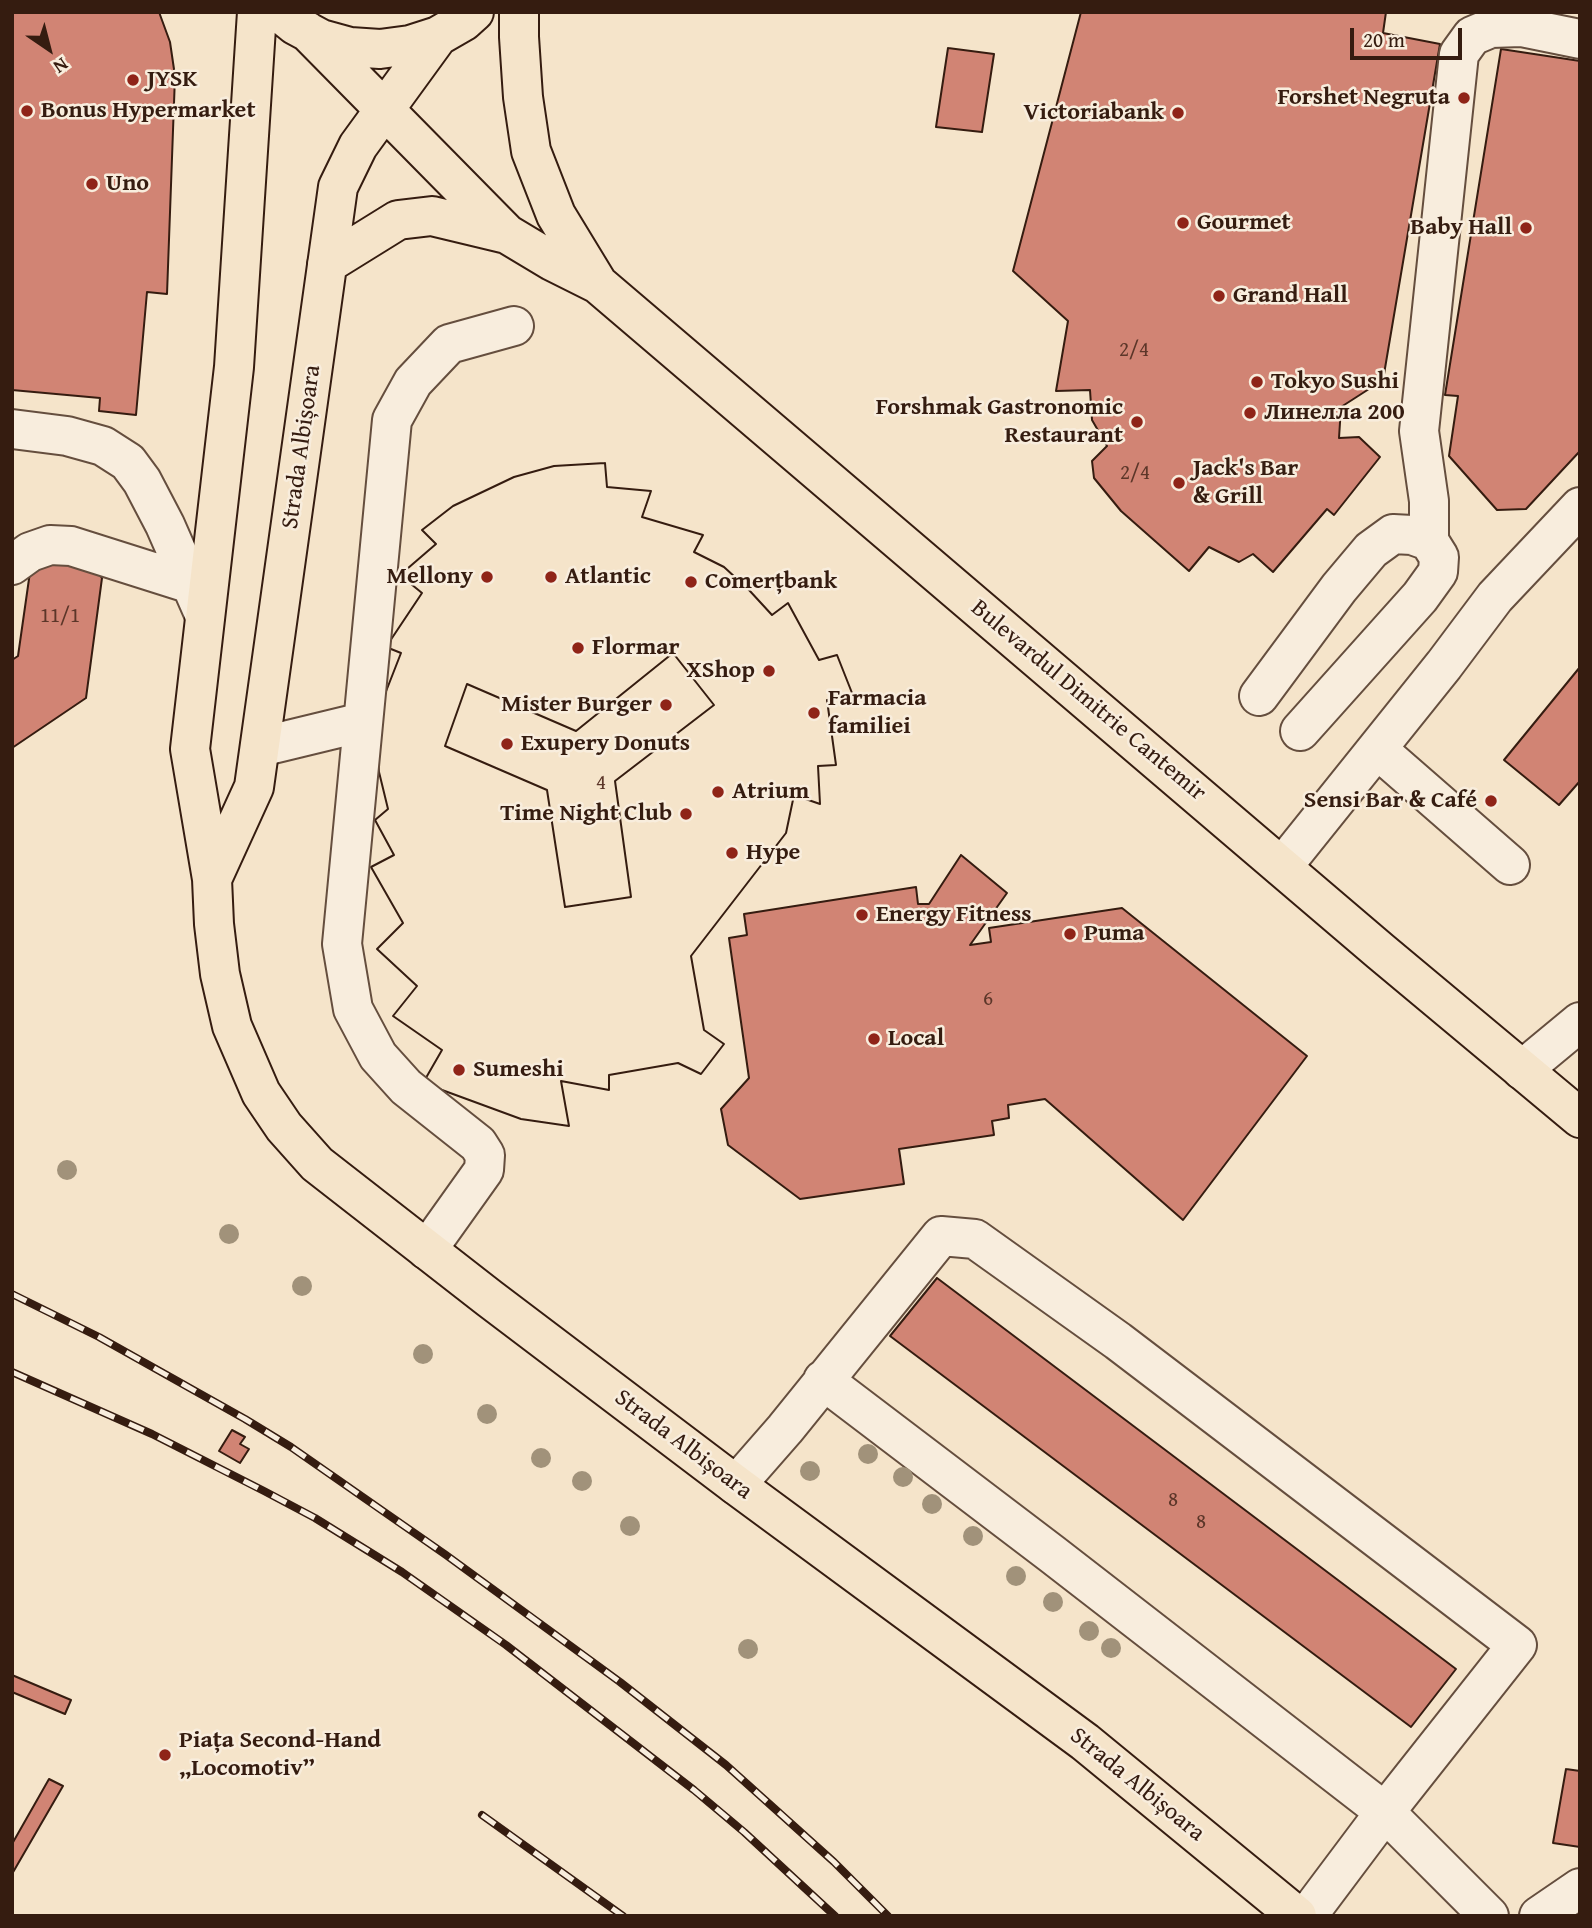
<!DOCTYPE html>
<meta charset="utf-8">
<style>
body{margin:0}
#map{position:relative;width:1592px;height:1928px;overflow:hidden;background:#f5e4ca;font-family:"Gentium Book Plus",serif}
canvas{display:block}
.frame{position:absolute;inset:0;border:14px solid #351c10;pointer-events:none}
.north{position:absolute;left:14px;top:14px;width:70px;height:70px;-webkit-text-stroke:5px #f8eddd;paint-order:stroke;rotate:145deg;font-size:19px;font-weight:700;line-height:28px;text-align:center;color:#351c10}
.north::after{content:'';display:block;margin:auto;width:24px;height:32px;background:#351c10;clip-path:polygon(50% 0,100% 100%,50% 72%,0 100%)}
.scale{position:absolute;left:1350px;top:28px;width:112px;height:32px;box-sizing:border-box;border:4px solid #351c10;border-top:0;padding-left:9px;font-size:21px;line-height:24px;white-space:nowrap;color:#351c10;-webkit-text-stroke:5px #f8eddd;paint-order:stroke}
</style>
<div id="map">
<canvas width="1592" height="1928"></canvas>
<div class="frame"></div>
<div class="north">N</div>
<div class="scale">20 m</div>
</div>
<script>
const c = document.querySelector('canvas').getContext('2d');
c.lineJoin = 'round';
function paint(path, color) { c.fillStyle = color; c.fill(path, 'evenodd'); }
const toPath = rows => new Path2D(rows.map(r => 'M' + r).join(''));
function trace(path, color, width, dash) { c.strokeStyle = color; c.lineWidth = width; c.lineCap = dash ? 'butt' : 'round'; c.setLineDash(dash || []); c.stroke(path); }
function label(font, color, halo, rows, align = 'center') {
  c.font = font + ' "Gentium Book Plus",serif'; c.lineWidth = 5; c.setLineDash([]); c.textBaseline = 'middle'; c.strokeStyle = halo; c.fillStyle = color; for (const [text, x, y, turn = 0] of rows) {
    c.save(); c.translate(x, y); c.rotate((+turn || 0) * Math.PI / 180); c.textAlign = isNaN(turn) ? turn : align; if (halo) c.strokeText(text, 0, 0); c.fillText(text, 0, 0); c.restore();
  }
}
const building = toPath([
 [12,12,159,12,170,42,175,76,167,294,147,292,136,415,99,411,100,398,12,390,12,12],
 [1081,12,1386,12,1383,33,1440,44,1383,380,1341,407,1339,438,1359,437,1380,457,1334,515,1327,509,1273,572,1253,554,1239,562,1209,547,1189,571,1121,511,1094,478,1092,461,1107,446,1092,420,1090,390,1056,391,1068,321,1013,271,1081,12],
 [948,48,994,54,982,132,936,127,948,48],
 [1501,49,1580,61,1580,451,1526,509,1497,510,1449,456,1458,396,1445,395,1501,49],
 [605,463,607,487,651,491,642,517,703,535,694,552,724,567,749,590,772,615,788,603,819,660,837,655,854,698,827,700,836,765,818,766,820,804,794,795,786,833,691,956,704,1030,724,1044,701,1074,678,1063,609,1075,609,1090,561,1081,569,1126,521,1119,423,1083,442,1050,393,1016,417,986,377,949,403,923,371,867,394,855,375,820,388,809,379,772,376,733,385,694,401,653,386,647,422,593,400,575,436,544,422,530,453,506,514,477,554,466,605,463],
 [673,653,714,705,615,781,631,897,565,907,547,790,445,746,467,684,576,731,673,653],
 [605,463,607,487,651,491,642,517,703,535,694,552,724,567,749,590,772,615,788,603,819,660,837,655,854,698,827,700,836,765,818,766,820,804,794,795,786,833,691,956,704,1030,724,1044,701,1074,678,1063,609,1075,609,1090,561,1081,569,1126,521,1119,423,1083,442,1050,393,1016,417,986,377,949,403,923,371,867,394,855,375,820,388,809,379,772,376,733,385,694,401,653,386,647,422,593,400,575,436,544,422,530,453,506,514,477,554,466,605,463],
 [48,554,88,560,102,578,86,698,12,748,12,660,18,656,30,572,48,554],
 [673,653,714,705,615,781,631,897,565,907,547,790,445,746,467,684,576,731,673,653],
 [1580,667,1580,781,1559,805,1504,760,1580,667],
 [961,855,1007,893,970,945,991,942,989,928,1122,908,1307,1056,1183,1220,1045,1099,1008,1105,1009,1118,992,1121,994,1135,899,1149,904,1184,800,1199,728,1145,721,1109,749,1078,729,938,747,935,744,914,916,887,918,904,929,904,961,855],
 [937,1278,1456,1669,1411,1727,890,1336,937,1278],
 [232,1430,245,1437,240,1444,249,1449,240,1463,219,1451,232,1430],
 [12,1675,71,1700,65,1714,12,1692,12,1675],
 [1566,1769,1580,1771,1580,1847,1553,1843,1566,1769],
 [49,1779,63,1786,12,1874,12,1844,49,1779]
]);
const minor = toPath([
 [12,429,67,436,103,446,128,462,142,481,165,525,205,616],
 [12,565,30,552,50,545,71,546,191,584],
 [1259,696,1339,588,1371,550,1393,534,1412,535,1429,541],
 [1300,731,1420,597,1438,572,1439,557,1429,541,1429,501,1419,431,1459,54,1472,36,1491,28,1521,27,1580,39],
 [260,747,363,722],
 [1377,749,1510,865],
 [1282,867,1444,665,1495,597,1580,507],
 [1522,1070,1580,1022],
 [427,1250,484,1170,485,1155,478,1144,406,1087,378,1056,353,1009,342,944,392,420,413,382,449,344,514,326],
 [823,1380,1052,1554,1385,1812,1489,1916],
 [736,1485,785,1429,941,1236,975,1239,1118,1341,1517,1645,1385,1812,1307,1916],
 [1539,1916,1580,1888]
]);
const major = toPath([
 [257,12,234,367,190,749,212,879,214,924,220,974,232,1026,261,1093,284,1127,317,1164,489,1298,736,1485,1085,1742,1297,1916],
 [279,12,295,25,321,39,350,47,380,49,410,45,438,36,464,21,474,12],
 [519,12,519,37,523,97,531,151,556,215,598,284],
 [307,31,507,234,552,261,598,284,1380,951,1580,1118],
 [327,264,398,220,432,216,507,234],
 [212,879,254,787,338,187,358,146,438,36]
]);
const rail = toPath([
 [12,1294,99,1337,245,1419,291,1447,446,1555,620,1682,726,1765,834,1862,888,1916],
 [12,1372,152,1434,264,1491,315,1518,402,1572,506,1645,694,1790,744,1832,835,1916],
 [482,1815,623,1916]
]);
const trees = [
 [67,1170],
 [229,1234],
 [302,1286],
 [423,1354],
 [487,1414],
 [868,1454],
 [541,1458],
 [810,1471],
 [903,1477],
 [582,1481],
 [932,1504],
 [630,1526],
 [973,1536],
 [1016,1576],
 [1053,1602],
 [1089,1631],
 [1111,1648],
 [748,1649]
];
const markers = [
 [133,80,7,"#8f2418"],
 [1464,98,7,"#8f2418"],
 [27,111,7,"#8f2418"],
 [1178,113,7,"#8f2418"],
 [92,184,7,"#8f2418"],
 [1183,223,7,"#8f2418"],
 [1526,228,7,"#8f2418"],
 [1219,296,7,"#8f2418"],
 [1257,382,7,"#8f2418"],
 [1250,413,7,"#8f2418"],
 [1137,422,7,"#8f2418"],
 [1179,483,7,"#8f2418"],
 [487,577,7,"#8f2418"],
 [551,577,7,"#8f2418"],
 [691,582,7,"#8f2418"],
 [578,648,7,"#8f2418"],
 [769,671,7,"#8f2418"],
 [666,705,7,"#8f2418"],
 [814,713,7,"#8f2418"],
 [507,744,7,"#8f2418"],
 [718,792,7,"#8f2418"],
 [1491,801,7,"#8f2418"],
 [686,814,7,"#8f2418"],
 [732,853,7,"#8f2418"],
 [862,915,7,"#8f2418"],
 [1070,934,7,"#8f2418"],
 [874,1039,7,"#8f2418"],
 [459,1070,7,"#8f2418"],
 [165,1755,7,"#8f2418"]
];
const numberNames = [
 ["2/4",1134,351],
 ["2/4",1135,474],
 ["11/1",60,617],
 ["4",601,784],
 ["6",988,1000],
 ["8",1173,1501],
 ["8",1201,1523]
];
const poiNames = [
 ["JYSK",147,80],
 ["Forshet Negruta",1450,98,"right"],
 ["Bonus Hypermarket",41,111],
 ["Victoriabank",1164,113,"right"],
 ["Uno",106,184],
 ["Gourmet",1197,223],
 ["Baby Hall",1512,228,"right"],
 ["Grand Hall",1233,296],
 ["Tokyo Sushi",1271,382],
 ["Forshmak Gastronomic",1123,408,"right"],
 ["Restaurant",1123,436,"right"],
 ["Линелла 200",1264,413],
 ["Jack's Bar",1193,469],
 ["& Grill",1193,497],
 ["Mellony",473,577,"right"],
 ["Atlantic",565,577],
 ["Comerțbank",705,582],
 ["Flormar",592,648],
 ["XShop",755,671,"right"],
 ["Farmacia",828,699],
 ["familiei",828,727],
 ["Mister Burger",652,705,"right"],
 ["Exupery Donuts",521,744],
 ["Atrium",732,792],
 ["Sensi Bar & Café",1477,801,"right"],
 ["Time Night Club",672,814,"right"],
 ["Hype",746,853],
 ["Energy Fitness",876,915],
 ["Puma",1084,934],
 ["Local",888,1039],
 ["Sumeshi",473,1070],
 ["Piața Second-Hand",179,1741],
 ["„Locomotiv”",179,1769]
];
const streetNames = [
 ["Strada Albișoara",302,447,-82],
 ["Bulevardul Dimitrie Cantemir",1088,701,40],
 ["Strada Albișoara",683,1445,37],
 ["Strada Albișoara",1137,1785,39]
];
paint(building, '#d18474');
trace(building, '#351c10', 2);
trace(minor, '#654e3e', 42);
trace(major, '#351c10', 42);
trace(minor, '#f8eddd', 38);
trace(major, '#f5e4ca', 38);
trace(rail, '#351c10', 8);
trace(rail, '#f8eddd', 5, [16]);
c.fillStyle = '#a1927a';
for (const [x, y] of trees) { c.beginPath(); c.arc(x, y, 10, 0, 2 * Math.PI); c.fill(); }
for (const [x, y, r, color] of markers) { const dot = new Path2D(); dot.arc(x, y, r, 0, 2 * Math.PI); c.fillStyle = color; c.fill(dot); trace(dot, '#f8eddd', 2.5); }
label('21px', '#5c3629', null, numberNames);
label('bold 24px', '#351c10', '#f8eddd', poiNames, 'left');
label('24px', '#351c10', '#f8eddd', streetNames);
</script>
